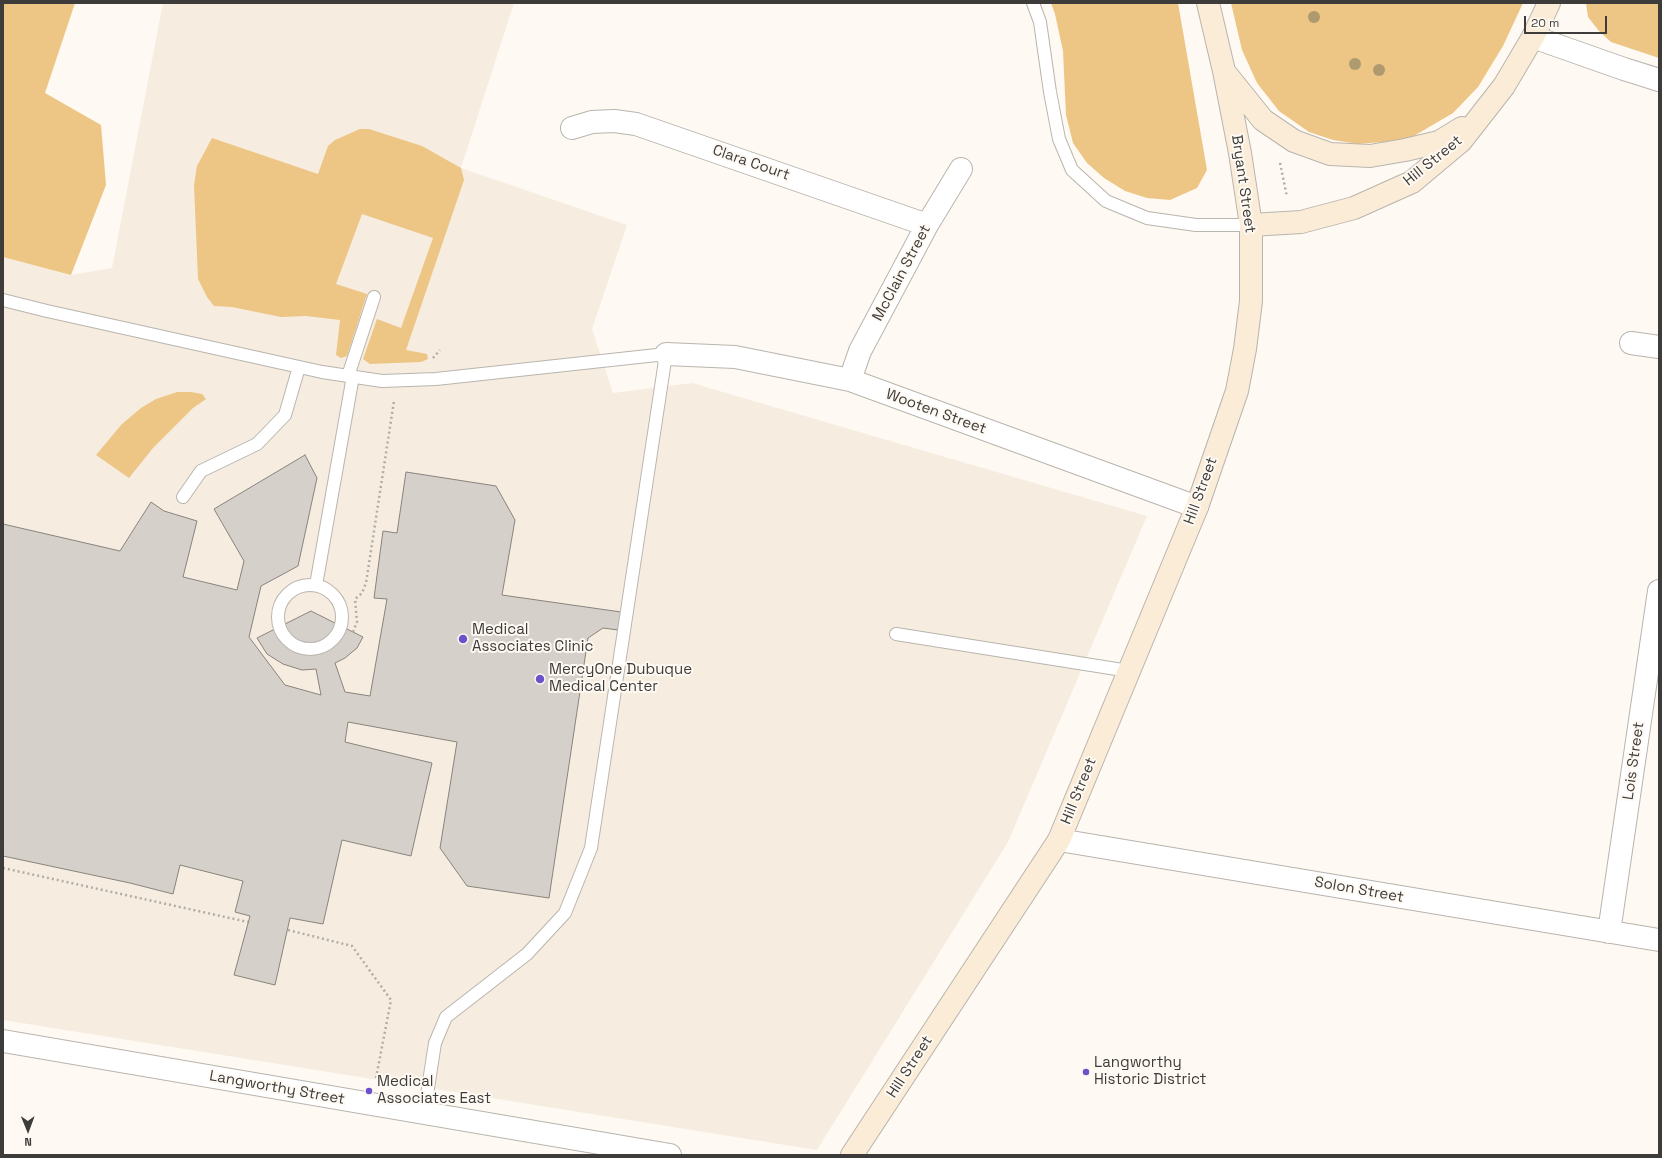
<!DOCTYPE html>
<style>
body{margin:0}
#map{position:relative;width:1662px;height:1158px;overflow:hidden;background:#fef9f2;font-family:"Space Grotesk",sans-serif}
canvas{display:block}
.frame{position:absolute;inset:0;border:4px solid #3e3c3a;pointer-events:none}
.north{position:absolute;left:8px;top:1110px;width:40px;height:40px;-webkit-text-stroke:3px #fef9f2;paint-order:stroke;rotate:179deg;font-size:11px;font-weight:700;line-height:16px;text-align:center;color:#3e3c3a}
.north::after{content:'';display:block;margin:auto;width:14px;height:18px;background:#3e3c3a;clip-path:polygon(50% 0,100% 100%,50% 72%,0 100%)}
.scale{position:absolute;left:1524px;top:16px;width:83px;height:18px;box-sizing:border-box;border:2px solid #3e3c3a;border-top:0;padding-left:5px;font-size:12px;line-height:14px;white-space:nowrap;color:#3e3c3a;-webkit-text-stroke:3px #fef9f2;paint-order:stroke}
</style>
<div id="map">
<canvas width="1662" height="1158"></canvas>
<div class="frame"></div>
<div class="north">N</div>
<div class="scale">20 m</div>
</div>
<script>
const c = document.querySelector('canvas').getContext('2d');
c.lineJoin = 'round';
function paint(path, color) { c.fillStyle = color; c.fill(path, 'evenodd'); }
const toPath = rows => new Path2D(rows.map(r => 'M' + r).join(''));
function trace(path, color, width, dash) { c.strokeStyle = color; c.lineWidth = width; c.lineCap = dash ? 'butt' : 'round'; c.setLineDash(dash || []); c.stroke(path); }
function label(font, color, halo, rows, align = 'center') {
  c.font = font + ' "Space Grotesk",sans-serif'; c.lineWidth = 4; c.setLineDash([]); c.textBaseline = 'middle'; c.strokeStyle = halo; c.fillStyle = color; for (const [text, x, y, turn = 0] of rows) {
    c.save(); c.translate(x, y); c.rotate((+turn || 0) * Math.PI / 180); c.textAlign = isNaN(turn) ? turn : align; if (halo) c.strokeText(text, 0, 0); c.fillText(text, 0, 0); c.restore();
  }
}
const built = toPath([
 [163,3,514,3,461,168,627,225,592,329,613,393,692,383,1147,516,1008,842,817,1150,3,1020,3,257,71,275,112,268]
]);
const green = toPath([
 [3,3,75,3,45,93,101,125,106,185,71,275,3,257],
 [1051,3,1178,3,1207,170,1197,188,1170,200,1147,198,1125,191,1104,178,1087,163,1073,143,1066,115,1063,51,1055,14],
 [1231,3,1523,3,1503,46,1478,87,1453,113,1407,140,1358,144,1333,140,1309,132,1279,111,1257,83,1242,50],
 [1586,3,1659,3,1659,58,1611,42,1599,31,1588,17],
 [360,129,369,129,422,146,461,168,464,180,406,350,427,354,428,359,421,362,370,364,363,359,377,319,401,328,433,238,362,214,336,284,367,294,347,356,341,358,336,355,340,320,306,316,281,317,232,307,214,306,207,297,198,279,194,185,197,166,212,138,318,174,328,146,335,140],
 [177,392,191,392,202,394,206,399,193,408,153,448,129,478,96,455,122,424,141,408,156,399]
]);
const building = toPath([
 [305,455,317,478,298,566,261,586,249,637,285,685,321,695,316,669,302,670,283,664,267,654,257,638,311,611,363,637,357,648,345,658,335,663,345,692,370,696,387,599,374,598,383,531,397,533,406,472,496,486,515,520,502,595,621,612,618,630,603,628,588,638,549,898,467,886,440,848,457,742,348,722,345,742,432,763,411,856,342,840,323,924,290,918,275,985,234,975,250,916,235,912,243,881,180,865,173,894,130,883,3,856,3,524,120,551,151,502,164,511,197,521,183,577,237,590,244,561,214,509,305,455]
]);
const path = toPath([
 [1280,163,1287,197],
 [433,358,440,350],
 [353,632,357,622,355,599,362,593,366,583,394,401],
 [3,868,248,922],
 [288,930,352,946,391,1000,376,1078]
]);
const service = toPath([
 [1033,3,1040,22,1050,92,1059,139,1072,170,1106,201,1147,218,1196,225,1251,225],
 [3,300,47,311,322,372,382,381,436,379,666,354,591,848,565,913,527,954,446,1017,435,1043,424,1114],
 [348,376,374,297],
 [183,497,201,471,257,444,285,415,299,367],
 '278 617a32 32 0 1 1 64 0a32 32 0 1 1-64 0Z',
 [316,585,353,376],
 [896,634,1129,671]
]);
const minor = toPath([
 [1533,37,1624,69,1659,80],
 [572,128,592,122,614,121,636,124,927,225],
 [1631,343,1659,347],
 [666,354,735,357,850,380,1197,507],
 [850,380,860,351,927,225,961,169],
 [1059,840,1659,940],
 [1609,932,1659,591],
 [3,1041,670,1155]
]);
const secondary = toPath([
 [1226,74,1263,120,1294,141,1330,154,1370,156,1405,150,1439,142,1462,128],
 [1251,225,1301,222,1354,208,1412,182,1461,141,1504,86,1533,37,1549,3],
 [852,1155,1059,840,1197,507,1237,391,1245,349,1251,301,1251,225,1240,153,1224,71,1208,3]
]);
const trees = [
 [1314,17],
 [1355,64],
 [1379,70]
];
const markers = [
 [463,639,5,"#6c51cb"],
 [540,679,5,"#6c51cb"],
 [1086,1072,4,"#6c51cb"],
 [369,1091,4,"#6c51cb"]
];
const streetNames = [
 ["Hill Street",1433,161,-39],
 ["Clara Court",751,163,19],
 ["Bryant Street",1243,184,82],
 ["McClain Street",902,273,-62],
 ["Wooten Street",936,412,20],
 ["Hill Street",1201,491,-70],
 ["Lois Street",1634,761,-82],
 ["Hill Street",1079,791,-68],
 ["Solon Street",1359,890,10],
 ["Hill Street",910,1067,-57],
 ["Langworthy Street",277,1088,10]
];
const poiNames = [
 ["Medical",472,630],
 ["Associates Clinic",472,647],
 ["MercyOne Dubuque",549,670],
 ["Medical Center",549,687],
 ["Langworthy",1094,1063],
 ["Historic District",1094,1080],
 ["Medical",377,1082],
 ["Associates East",377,1099]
];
paint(built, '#f6ede0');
paint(green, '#edc584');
paint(building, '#d5d1ca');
trace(building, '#88847e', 1);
trace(service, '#b9b5ae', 14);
trace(minor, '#b9b5ae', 24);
trace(secondary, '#b9b5ae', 24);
trace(path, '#b0ada8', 2.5, [2, 3]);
trace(service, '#fff', 12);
trace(minor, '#fff', 22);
trace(secondary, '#faecd6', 22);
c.fillStyle = '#af9a70';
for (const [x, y] of trees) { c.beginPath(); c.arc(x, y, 6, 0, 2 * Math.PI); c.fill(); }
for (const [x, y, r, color] of markers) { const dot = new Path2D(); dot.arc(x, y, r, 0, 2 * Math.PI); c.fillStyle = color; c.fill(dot); trace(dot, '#fef9f2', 1.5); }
label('15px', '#3e3c3a', '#fef9f2', streetNames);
label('15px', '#3e3c3a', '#fef9f2', poiNames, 'left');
</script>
